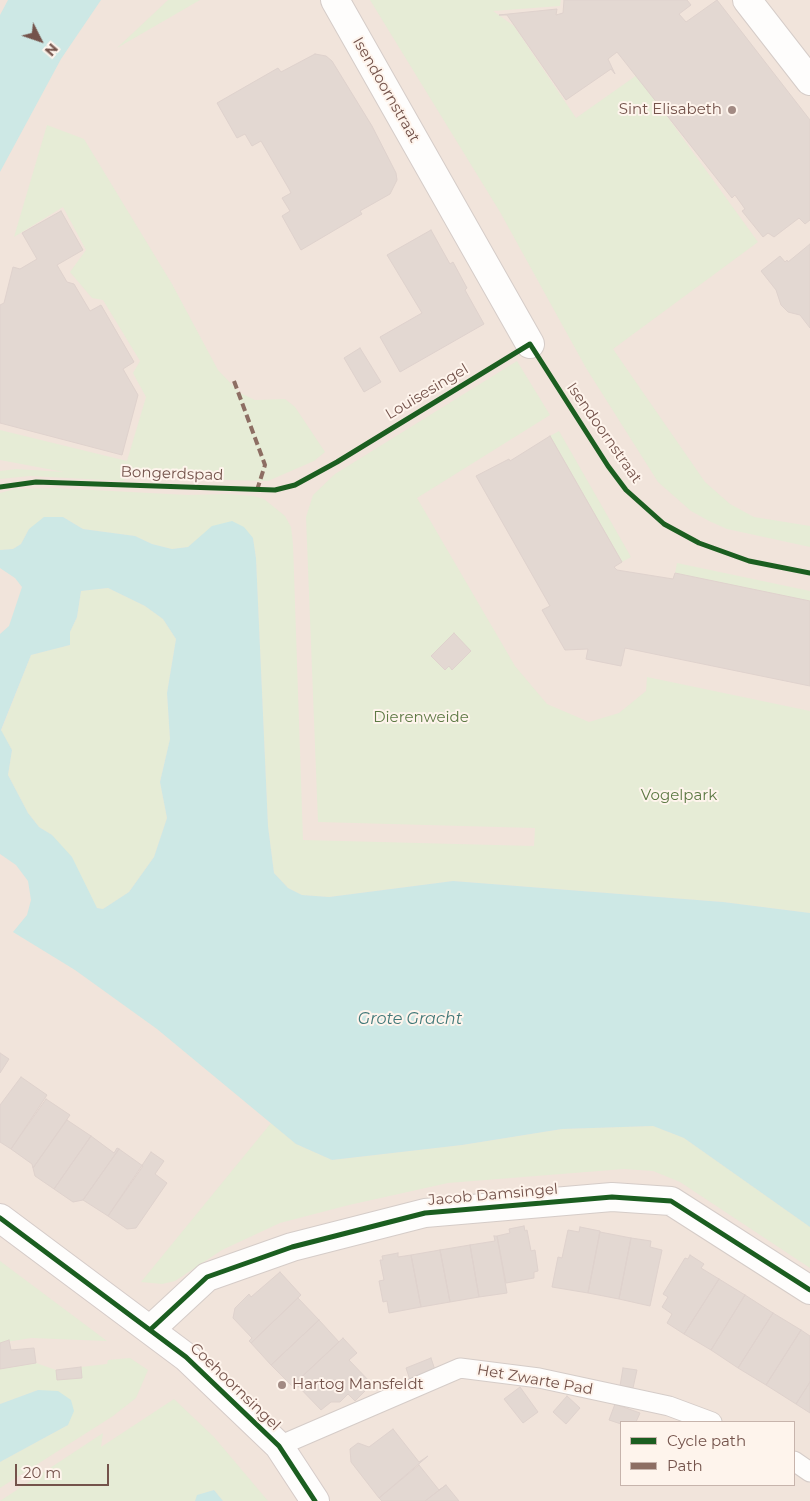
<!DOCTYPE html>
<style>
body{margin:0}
#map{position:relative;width:810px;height:1501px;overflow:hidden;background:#f6f0eb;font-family:Montserrat,sans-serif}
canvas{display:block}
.legend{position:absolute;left:620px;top:1421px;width:175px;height:65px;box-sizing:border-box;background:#fef4ec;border:1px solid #c7b4ac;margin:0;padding:6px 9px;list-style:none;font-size:15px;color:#74534b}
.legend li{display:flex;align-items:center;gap:10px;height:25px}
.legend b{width:25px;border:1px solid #c7b4ac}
.north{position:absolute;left:15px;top:15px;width:50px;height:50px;-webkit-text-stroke:4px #fef4ec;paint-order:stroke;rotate:131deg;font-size:14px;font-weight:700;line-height:20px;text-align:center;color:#74534b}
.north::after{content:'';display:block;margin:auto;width:18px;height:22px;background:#74534b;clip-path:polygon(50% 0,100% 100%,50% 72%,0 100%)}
.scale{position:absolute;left:15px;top:1464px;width:94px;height:22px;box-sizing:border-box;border:2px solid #74534b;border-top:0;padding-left:6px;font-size:15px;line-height:18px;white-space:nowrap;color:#74534b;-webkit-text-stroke:4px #fef4ec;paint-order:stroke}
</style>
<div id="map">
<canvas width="810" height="1501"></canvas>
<ul class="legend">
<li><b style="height:6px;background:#1b5e20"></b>Cycle path</li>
<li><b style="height:6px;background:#8d6e63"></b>Path</li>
</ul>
<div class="north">N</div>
<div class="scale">20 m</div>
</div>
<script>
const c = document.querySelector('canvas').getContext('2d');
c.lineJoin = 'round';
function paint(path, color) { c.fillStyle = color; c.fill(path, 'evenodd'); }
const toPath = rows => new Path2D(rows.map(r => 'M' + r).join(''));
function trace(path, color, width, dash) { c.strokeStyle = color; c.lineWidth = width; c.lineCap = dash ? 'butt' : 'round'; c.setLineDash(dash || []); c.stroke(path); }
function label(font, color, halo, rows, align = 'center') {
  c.font = font + ' Montserrat,sans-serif'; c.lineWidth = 4; c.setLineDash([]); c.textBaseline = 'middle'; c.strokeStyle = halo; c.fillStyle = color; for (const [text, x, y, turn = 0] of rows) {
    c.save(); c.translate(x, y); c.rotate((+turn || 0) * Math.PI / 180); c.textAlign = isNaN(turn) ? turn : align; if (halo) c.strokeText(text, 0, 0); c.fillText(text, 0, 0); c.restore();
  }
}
const residential = toPath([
 [0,0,810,0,810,1501,0,1501],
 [621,1422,794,1422,794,1485,621,1485]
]);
const green = toPath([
 [168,0,200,0,117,48],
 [370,0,561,0,560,6,493,11,514,26,576,118,637,75,758,242,613,349,705,482,730,504,754,517,810,526,810,547,727,529,709,521,691,511,658,482,586,368,500,212],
 [47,125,84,139,172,284,218,370,240,393,255,400,285,399,295,407,325,452,314,461,268,481,226,480,168,474,129,476,123,481,30,476,0,479,0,471,16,469,64,472,0,460,0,430,127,461,146,397,133,373,140,361,103,300,92,298,70,272,86,250,63,207,14,237],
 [517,361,550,415,417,498,515,666,547,704,589,722,619,713,646,691,647,677,810,711,810,913,723,902,453,881,329,897,302,895,288,888,274,873,268,826,256,558,253,538,199,538,188,547,172,549,152,544,135,536,83,529,63,517,29,529,21,544,13,549,0,550,0,493,15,489,55,488,188,495,227,494,253,496,264,499,285,516,291,527,293,544,303,840,534,846,535,828,318,822,306,517,313,495,335,474],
 [559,431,631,557,622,562,550,436],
 [677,563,810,591,810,601,675,573],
 [108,588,145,606,163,619,176,639,167,693,170,739,160,782,167,818,154,857,129,892,103,909,97,908,52,835,39,827,28,813,8,775,12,750,1,731,31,655,70,645,70,632,77,617,81,591],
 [271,1123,296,1144,332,1160,462,1145,562,1129,653,1126,684,1138,810,1227,810,1268,680,1182,653,1171,624,1169,448,1183,349,1205,280,1223,222,1250,175,1281,162,1284,141,1282],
 [0,1261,107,1341,31,1338,0,1343],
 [130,1358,148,1370,136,1398,113,1416,0,1488,0,1462,68,1425,38,1390,0,1404,0,1369,36,1363,56,1370,57,1380,81,1367,107,1364,108,1360],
 [174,1399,214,1437,268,1501,223,1501,214,1490,198,1495,195,1501,0,1501,103,1433,101,1447]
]);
const water = toPath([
 [8,0,101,0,61,59,0,172,0,15],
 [44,517,63,517,83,529,135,536,152,544,172,549,188,547,212,526,232,521,244,527,253,538,256,558,268,826,274,873,288,888,302,895,329,897,453,881,723,902,810,913,810,1227,684,1138,653,1126,562,1129,462,1145,332,1160,296,1144,157,1029,75,970,13,932,27,915,31,900,28,881,16,865,0,854,0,634,9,626,22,587,15,578,0,568,0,550,13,549,21,544,29,529],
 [108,588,145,606,163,619,176,639,167,693,170,739,160,782,167,818,154,857,129,892,103,909,97,908,72,857,52,835,39,827,28,813,8,775,12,750,1,730,31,655,70,645,70,632,77,617,81,591],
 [38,1390,58,1391,71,1400,74,1411,68,1425,0,1462,0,1404],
 [214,1490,223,1501,195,1501,197,1495]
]);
const building = toPath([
 [564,0,687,0,691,5,679,14,686,22,717,0,810,120,810,220,805,224,799,218,774,237,768,233,763,237,742,211,745,209,735,195,732,198,617,52,608,59,615,74,611,69,566,100,507,15,499,15,557,9,556,15,563,13,564,0],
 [315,54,326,56,332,61,372,126,396,173,397,180,390,194,360,211,362,214,301,250,282,216,290,211,282,198,291,193,289,189,261,141,252,146,245,134,237,138,217,103,278,68,281,72,315,54],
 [61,211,83,250,57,265,67,282,74,284,90,311,101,305,134,362,123,369,138,395,122,455,0,423,0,305,4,303,13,267,20,269,37,259,22,233,61,211],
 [431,230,450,264,453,262,467,288,465,290,484,324,400,372,380,337,422,313,387,255,431,230],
 [810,244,810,328,800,315,788,312,781,305,776,290,761,271,780,256,785,262,787,260,788,262,810,244],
 [360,348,381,382,364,392,344,358,360,348],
 [550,436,622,562,614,567,617,570,673,579,675,573,810,601,810,686,625,648,621,666,586,659,588,649,565,650,542,610,550,606,476,476,509,459,510,461,550,436],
 [454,633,471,651,452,670,449,666,445,670,431,656,454,633],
 [0,1053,9,1059,0,1073,0,1053],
 [21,1077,47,1095,11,1149,0,1142,0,1105,21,1077],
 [46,1099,70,1115,33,1168,32,1164,11,1149,46,1099],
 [67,1120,91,1136,54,1189,35,1176,33,1168,67,1120],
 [91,1136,114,1153,117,1148,119,1149,83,1200,73,1202,54,1189,91,1136],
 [119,1149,143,1166,108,1216,83,1200,119,1149],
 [151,1152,164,1161,155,1174,167,1183,136,1228,127,1229,108,1216,151,1152],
 [524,1226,525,1231,527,1230,531,1251,535,1250,538,1271,534,1272,534,1278,506,1283,497,1236,510,1233,509,1229,524,1226],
 [580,1227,600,1231,588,1293,552,1287,558,1257,562,1258,568,1230,579,1232,580,1227],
 [600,1232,631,1238,619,1299,588,1293,600,1232],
 [494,1236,497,1236,507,1293,479,1297,470,1245,495,1241,494,1236],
 [631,1238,651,1241,650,1247,662,1250,650,1306,619,1299,631,1238],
 [470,1245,479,1297,450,1302,440,1250,470,1245],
 [440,1250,450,1302,421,1307,411,1255,440,1250],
 [398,1253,398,1257,411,1255,421,1307,389,1313,387,1301,383,1302,379,1281,384,1280,380,1260,383,1260,382,1256,398,1253],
 [690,1255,704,1264,701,1268,719,1279,684,1334,667,1323,672,1314,662,1307,668,1297,663,1294,685,1258,688,1259,690,1255],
 [280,1272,301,1295,251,1343,249,1341,252,1338,233,1318,235,1308,249,1294,251,1297,280,1272],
 [719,1279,745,1295,711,1350,684,1334,719,1279],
 [745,1295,773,1313,738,1368,711,1350,745,1295],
 [298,1298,319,1320,271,1365,251,1343,298,1298],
 [773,1313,801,1330,766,1385,738,1368,773,1313],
 [319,1320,339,1342,292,1386,271,1365,319,1320],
 [801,1330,810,1336,810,1382,796,1404,766,1385,801,1330],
 [343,1338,357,1353,349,1360,372,1384,355,1401,348,1394,340,1402,331,1402,321,1410,295,1383,343,1338],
 [9,1340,11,1350,34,1348,36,1363,0,1369,0,1343,9,1340],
 [431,1358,435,1370,410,1380,406,1368,431,1358],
 [81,1367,82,1378,57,1380,56,1370,81,1367],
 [623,1368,637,1370,633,1388,620,1386,623,1368],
 [810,1382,810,1413,796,1404,810,1382],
 [520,1387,538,1412,523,1423,504,1399,520,1387],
 [567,1396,580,1408,566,1424,553,1412,567,1396],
 [615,1404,640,1413,636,1422,621,1422,621,1424,609,1420,615,1404],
 [393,1429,419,1462,428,1456,379,1498,351,1462,350,1449,358,1443,369,1447,393,1429],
 [419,1465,439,1490,446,1485,425,1501,382,1501,379,1498,419,1465],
 [446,1485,459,1501,425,1501,446,1485]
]);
const lane = toPath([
 [279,1446,460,1368,539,1378,669,1406,712,1422],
 [794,1461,810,1472]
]);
const street = toPath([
 [335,0,530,344],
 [747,0,810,81],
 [151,1329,207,1277,292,1247,425,1213,612,1197,671,1201,810,1290]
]);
const secondary = toPath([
 [0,1218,186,1357,279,1446,315,1501]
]);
const quiet = toPath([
 [234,381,265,465,257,490]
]);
const cycleway = toPath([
 [0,487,36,482,275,490,295,485,337,462,530,344,608,466,626,490,664,524,699,543,749,561,810,573],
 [0,1218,186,1357,279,1446,315,1501],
 [151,1329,207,1277,292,1247,425,1213,612,1197,671,1201,810,1290]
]);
const markers = [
 [732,110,5,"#a28a83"],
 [282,1385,5,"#a28a83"]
];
const streetNames = [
 ["Isendoornstraat",386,90,60],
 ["Louisesingel",427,392,-31],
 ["Isendoornstraat",604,433,55],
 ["Bongerdspad",172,474,2],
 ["Jacob Damsingel",493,1195,-5],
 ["Het Zwarte Pad",535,1380,10],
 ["Coehoornsingel",235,1387,44]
];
const poiNames = [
 ["Sint Elisabeth",722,110],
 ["Hartog Mansfeldt",292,1385,"left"]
];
const parkNames = [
 ["Dierenweide",421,718],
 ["Vogelpark",679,796]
];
const waterNames = [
 ["Grote Gracht",410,1019]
];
paint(residential, '#f1e4db');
paint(green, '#e6ecd6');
paint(water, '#cde8e5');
paint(building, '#e3d8d2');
trace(building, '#dfd2cd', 1);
trace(lane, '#d5ccc8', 21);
trace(street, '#d5ccc8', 30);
trace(secondary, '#d5cbc8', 30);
trace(lane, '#fefdfc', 19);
trace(street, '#fefdfc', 28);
trace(secondary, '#fefdfc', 28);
trace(quiet, '#8d6e63', 4, [8, 4]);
trace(cycleway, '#1b5e20', 5);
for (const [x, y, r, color] of markers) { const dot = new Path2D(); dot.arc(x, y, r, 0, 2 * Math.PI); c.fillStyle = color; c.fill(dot); trace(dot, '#fef4ec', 2); }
label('15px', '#74534b', '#fef4ec', streetNames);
label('15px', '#74534b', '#fef4ec', poiNames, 'right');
label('15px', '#5d7944', '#fef4ec', parkNames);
label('italic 16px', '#407878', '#fef4ec', waterNames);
</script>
